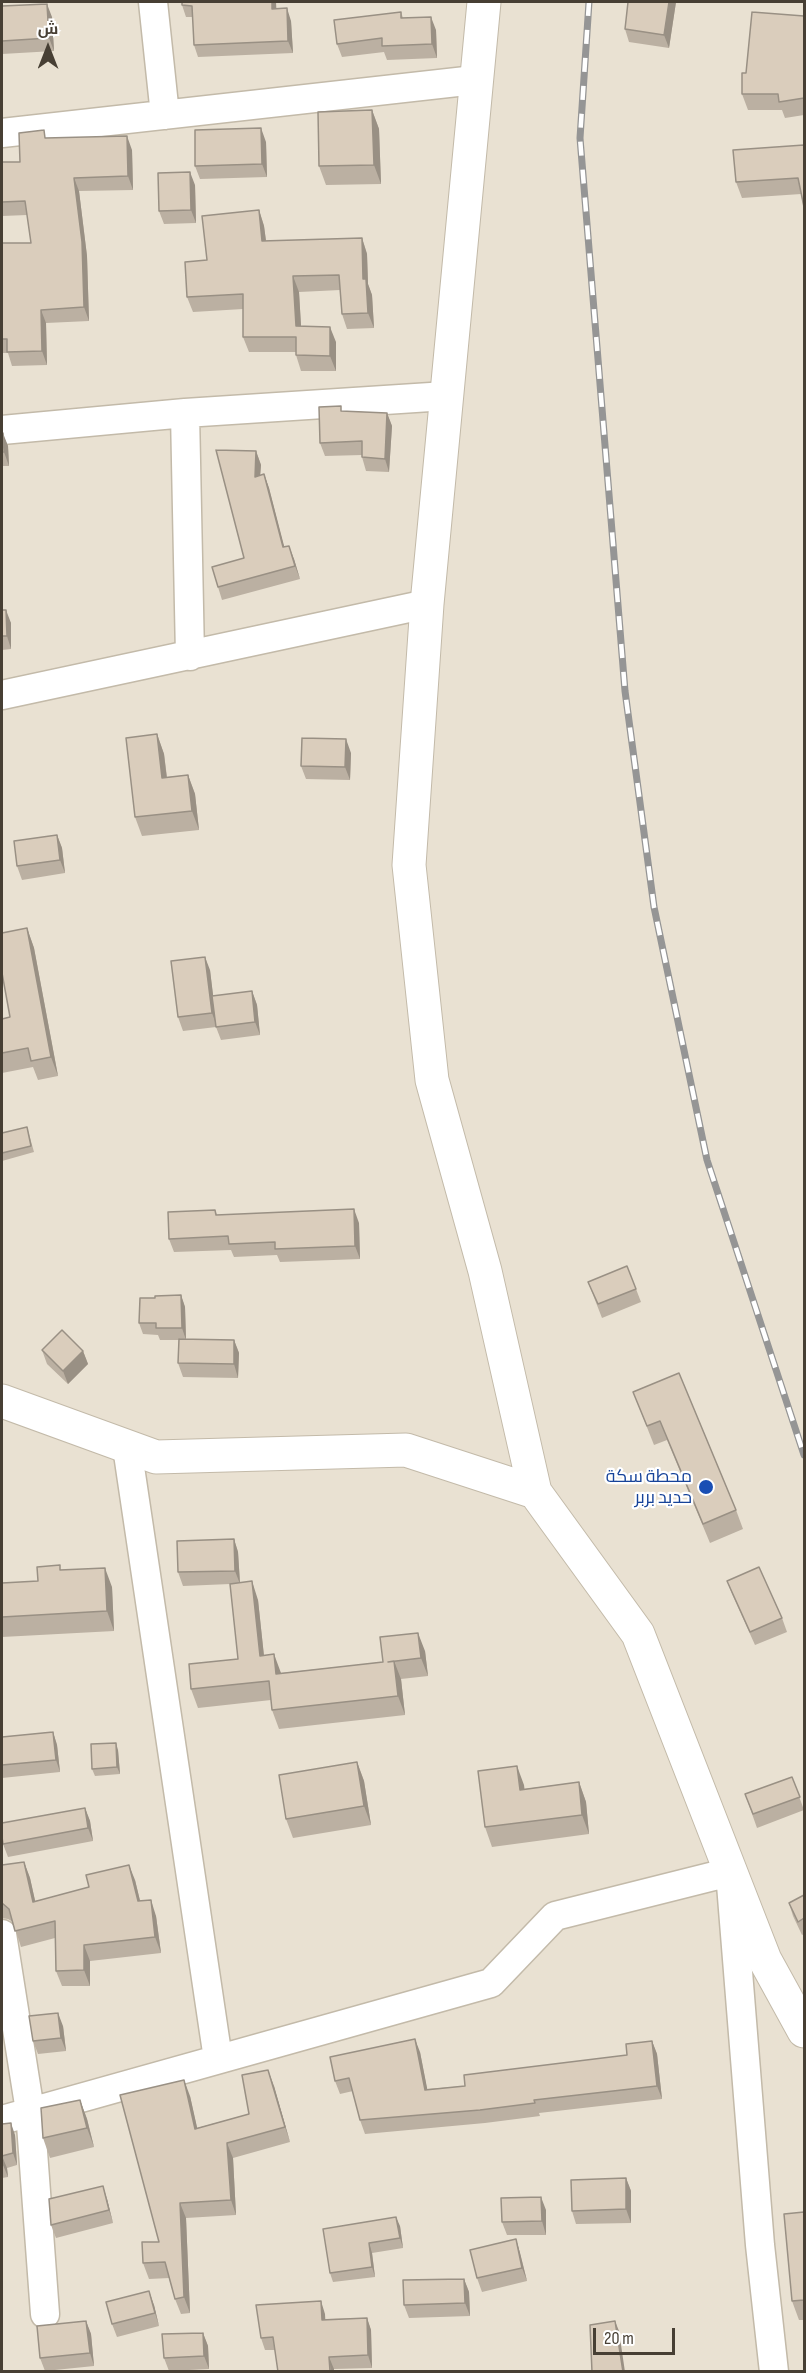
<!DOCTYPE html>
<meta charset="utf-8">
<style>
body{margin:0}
#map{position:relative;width:806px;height:2373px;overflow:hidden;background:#f4efe5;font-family:"Sofia Sans Condensed",Cairo,sans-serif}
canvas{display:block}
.frame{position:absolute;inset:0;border:3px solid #473f34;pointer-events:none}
.north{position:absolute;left:18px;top:18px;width:60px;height:60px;-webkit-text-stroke:4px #fff;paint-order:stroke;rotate:0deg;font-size:16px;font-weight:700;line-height:24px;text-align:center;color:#473f34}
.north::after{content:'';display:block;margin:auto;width:21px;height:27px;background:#473f34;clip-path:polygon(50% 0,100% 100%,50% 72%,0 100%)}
.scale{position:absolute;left:593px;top:2328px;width:82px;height:27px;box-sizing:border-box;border:3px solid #473f34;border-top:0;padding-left:8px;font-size:18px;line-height:21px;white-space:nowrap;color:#473f34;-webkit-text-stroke:4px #fff;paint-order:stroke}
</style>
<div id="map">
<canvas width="806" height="2373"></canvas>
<div class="frame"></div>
<div class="north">ش</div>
<div class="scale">20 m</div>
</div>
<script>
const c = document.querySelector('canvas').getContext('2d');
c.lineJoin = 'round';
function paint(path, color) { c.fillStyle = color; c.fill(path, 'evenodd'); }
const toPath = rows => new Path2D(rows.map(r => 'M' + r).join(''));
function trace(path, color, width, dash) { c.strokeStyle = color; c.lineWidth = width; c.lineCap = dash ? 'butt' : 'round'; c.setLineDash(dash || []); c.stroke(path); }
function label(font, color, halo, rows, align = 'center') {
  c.font = font + ' "Sofia Sans Condensed",Cairo,sans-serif'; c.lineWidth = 4.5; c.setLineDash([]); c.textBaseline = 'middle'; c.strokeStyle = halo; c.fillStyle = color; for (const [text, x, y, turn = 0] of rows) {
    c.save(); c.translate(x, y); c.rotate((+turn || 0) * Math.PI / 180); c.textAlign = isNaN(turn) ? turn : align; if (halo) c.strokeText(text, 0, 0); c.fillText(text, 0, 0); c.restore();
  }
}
const residential = toPath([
 [2,2,804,2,804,2371,2,2371]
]);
const minor = toPath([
 [153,2,165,115],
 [2,133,475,80],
 [185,413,190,656],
 [2,430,185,413,446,396],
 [2,695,427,604],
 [127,1447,218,2059],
 [2,1934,30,2111,45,2314],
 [2,2120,491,1983,555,1916,730,1872,760,2245,774,2372]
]);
const tertiary = toPath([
 [484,2,427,604,409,865,432,1080,485,1271,535,1492],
 [2,1401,156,1457,406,1450,535,1492,638,1634,765,1960,804,2031]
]);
const rail = toPath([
 [589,2,580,138,625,691,654,907,707,1160,804,1455]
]);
const wall = toPath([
 [676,2,669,48,629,42,625,29],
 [182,5,276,9,291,21,293,53,198,57,194,45,193,17,186,17],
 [2,6,52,17,54,51,2,54],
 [401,12,403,18,436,30,437,58,387,60,384,52,342,57,337,44],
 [804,16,804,115,785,118,782,110,748,110,742,94,746,73],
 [372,110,379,129,381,184,326,185,319,166],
 [47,138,132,150,133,190,79,191,87,256,89,321,46,323,47,365,12,366,8,353,2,353,2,243,31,243,27,215,2,216,2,162,20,162],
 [266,142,267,177,200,179,195,166],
 [804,145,804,209,801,194,742,198,736,182],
 [195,185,196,223,164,224,159,211],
 [259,210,264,226,266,241,362,238,367,254,368,284,372,295,374,328,347,329,342,314,340,290,299,292,301,326,336,342,336,371,301,371,296,355,296,352,249,352,243,337,243,309,193,312,187,297,207,260],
 [343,411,387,413,392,426,389,472,366,471,362,457,362,455,325,456,320,443],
 [2,433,8,446,9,466,2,466],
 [256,451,261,465,260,476,264,474,269,488,284,547,294,559,300,579,222,600,218,587,244,558],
 [2,610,11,623,11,649,2,650],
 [157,734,164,754,167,777,188,775,195,794,199,830,142,836,135,817],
 [351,753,350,780,306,779,301,766],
 [57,835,62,848,65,873,22,880,17,866],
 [27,928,34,948,58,1076,38,1080,33,1067,2,1073,2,1019,10,1017],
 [210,970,213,996,252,991,257,1005,260,1035,221,1040,216,1027,183,1031,178,1017],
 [27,1127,34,1152,2,1161,2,1133],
 [215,1210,217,1215,359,1223,360,1259,280,1262,277,1255,234,1257,231,1250,174,1252,169,1239],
 [588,1282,636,1289,641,1302,602,1318],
 [181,1295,185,1307,186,1339,234,1340,239,1353,238,1378,183,1377,178,1363,179,1340,160,1340,158,1335,143,1334,139,1323,155,1298],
 [42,1350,83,1351,88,1364,68,1384,47,1364],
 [679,1373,736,1510,743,1529,710,1543,667,1440,654,1445,633,1392],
 [234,1539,238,1552,240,1583,258,1600,264,1656,281,1673,383,1662,425,1651,428,1676,401,1679,405,1715,279,1729,272,1710,271,1700,198,1708,191,1689,238,1659,230,1584,183,1586,178,1572],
 [61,1570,112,1587,114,1631,2,1637,2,1583,38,1581],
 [727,1581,782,1618,787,1632,755,1645,732,1594],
 [53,1732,57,1745,60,1772,2,1778,2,1737],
 [118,1750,120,1774,95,1776,92,1769],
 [357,1762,364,1781,371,1825,293,1838,286,1819],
 [792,1777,804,1810,757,1828,745,1794],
 [579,1782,586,1802,589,1834,492,1847,485,1827,524,1785,524,1789],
 [85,1808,90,1821,93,1841,8,1857,3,1844],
 [24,1862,30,1878,35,1901,135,1880,140,1901,156,1916,161,1953,90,1961,90,1986,62,1986,56,1971,55,1938,21,1947,13,1922,8,1919,2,1918,2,1865],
 [804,1895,804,1934,802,1935,793,1916,789,1903],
 [63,2026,66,2051,38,2054,33,2041],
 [652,2041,657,2054,662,2099,539,2113,540,2116,485,2123,365,2134,360,2120,353,2091,340,2094,335,2081,420,2052,427,2089,465,2086,627,2055],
 [274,2086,290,2142,233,2158,236,2215,186,2218,190,2313,181,2314,175,2299,169,2278,149,2279,143,2263,159,2242,190,2096,197,2128,249,2114],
 [80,2100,87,2119,94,2147,50,2158,43,2138],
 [2,2124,15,2135,17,2165,7,2168,8,2177,2,2178],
 [626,2178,631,2191,631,2223,576,2224,572,2211],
 [107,2199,113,2223,56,2238,51,2225],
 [546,2210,546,2235,507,2235,502,2222],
 [804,2212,804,2320,799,2320,792,2301],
 [400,2226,403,2248,372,2253,375,2277,333,2282,330,2273,323,2229],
 [516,2239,520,2253,527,2281,482,2292,477,2278],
 [464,2279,469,2292,470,2316,409,2318,404,2305],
 [154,2305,159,2326,117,2337,112,2324],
 [325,2314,325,2319,367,2318,371,2330,372,2368,334,2369,334,2372,278,2372,275,2350,265,2350,261,2338],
 [86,2321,91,2334,94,2366,45,2371,40,2358],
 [203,2333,208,2346,209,2369,169,2371,164,2358]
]);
const shadedWall = toPath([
 [272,2,276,2,277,21,272,9],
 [669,2,676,2,669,48,664,35],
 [47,4,52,17,54,51,49,38],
 [287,8,291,21,293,53,288,41],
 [431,17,436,30,437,58,432,44],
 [372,110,379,129,381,184,374,165],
 [261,128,266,142,267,177,262,164],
 [127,136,132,150,133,190,128,176],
 [190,172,195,185,196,223,191,210],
 [74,178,79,191,87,256,89,321,84,307],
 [259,210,264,226,268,256,262,241],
 [362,238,367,254,368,284,372,295,374,328,368,313,363,279],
 [293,276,299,292,302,342,296,326],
 [41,310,46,323,47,365,42,351],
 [330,327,336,342,336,371,330,356],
 [387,413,392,426,389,472,385,459],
 [3,433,8,446,9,466,4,452],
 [256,451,261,465,259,490,255,477],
 [264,474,269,488,288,561,283,547],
 [289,546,294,559,300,579,295,566],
 [6,610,11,623,11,649,7,636],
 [157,734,164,754,169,797,162,778],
 [346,739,351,753,350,780,345,767],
 [188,775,195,794,199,830,192,811],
 [57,835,62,848,65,873,60,860],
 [27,928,34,948,58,1076,51,1057],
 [205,957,210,970,217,1027,212,1013],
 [252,991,257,1005,260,1035,255,1022],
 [354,1209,359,1223,360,1259,355,1246],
 [181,1295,185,1307,186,1340,182,1328],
 [234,1340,239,1353,238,1378,234,1364],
 [83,1351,88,1364,68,1384,63,1371],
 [234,1539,238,1552,240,1584,235,1571],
 [105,1568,112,1587,114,1631,107,1611],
 [252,1581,258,1600,266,1675,260,1656],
 [418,1633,425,1651,428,1676,421,1658],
 [274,1654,281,1673,283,1692,276,1674],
 [394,1661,401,1679,405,1715,398,1696],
 [53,1732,57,1745,60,1772,56,1760],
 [116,1743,118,1750,120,1774,117,1767],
 [357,1762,364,1781,371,1825,364,1806],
 [517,1766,524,1785,527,1809,520,1790],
 [579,1782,586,1802,589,1834,582,1815],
 [85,1808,90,1821,93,1841,88,1828],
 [24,1862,30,1878,39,1918,33,1902],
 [129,1865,135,1880,144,1917,138,1901],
 [151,1900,156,1916,161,1953,155,1937],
 [84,1945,90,1961,90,1986,84,1970],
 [58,2013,63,2026,66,2051,61,2038],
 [415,2039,420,2052,430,2103,425,2090],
 [652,2041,657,2054,662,2099,657,2086],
 [268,2070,274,2086,290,2142,285,2127],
 [184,2080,190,2096,201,2145,195,2129],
 [80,2100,87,2119,94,2147,87,2128],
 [11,2123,15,2135,17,2165,13,2153],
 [227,2143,233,2158,236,2215,231,2200],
 [2,2156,7,2168,8,2177,3,2165],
 [626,2178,631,2191,631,2223,626,2209],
 [103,2186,107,2199,113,2223,109,2210],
 [541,2197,546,2210,546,2235,542,2221],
 [180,2203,186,2218,190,2313,184,2297],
 [396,2217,400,2226,403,2248,400,2238],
 [516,2239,520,2253,527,2281,522,2268],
 [369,2243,372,2253,375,2277,372,2267],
 [464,2279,469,2292,470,2316,465,2303],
 [149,2291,154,2305,159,2326,155,2313],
 [321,2301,325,2314,326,2332,322,2320],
 [367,2318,371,2330,372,2368,368,2355],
 [86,2321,91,2334,94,2366,90,2353],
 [615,2321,619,2331,625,2372,623,2372],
 [203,2333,208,2346,209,2369,204,2356],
 [329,2357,334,2369,334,2372,331,2372]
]);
const building = toPath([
 [182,2,272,2,272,9,287,8,288,41,194,45,192,6,182,5,182,2],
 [628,2,669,2,664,35,625,29,628,2],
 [47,4,49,38,2,41,2,6,47,4],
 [401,12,401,18,431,17,432,44,382,46,382,38,337,44,334,20,401,12],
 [752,12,804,16,804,98,779,102,778,94,742,94,742,73,746,73,752,12],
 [372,110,374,165,319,166,318,112,372,110],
 [261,128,262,164,195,166,195,130,261,128],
 [44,130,45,138,127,136,128,176,74,178,82,242,84,307,41,310,42,351,7,352,7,339,2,339,2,243,31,243,25,201,2,202,2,162,20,162,19,133,44,130],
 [804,145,804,207,798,178,736,182,733,150,804,145],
 [190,172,191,210,159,211,158,173,190,172],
 [259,210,262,241,362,238,363,279,366,279,368,313,342,314,339,275,293,276,296,326,330,327,330,356,296,355,296,337,243,337,243,294,187,297,185,262,207,260,202,216,259,210],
 [341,406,341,411,387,413,385,459,362,457,362,441,320,443,319,407,341,406],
 [2,433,3,433,4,452,2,452,2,433],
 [216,450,256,451,255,477,264,474,283,547,289,546,295,566,218,587,212,567,244,558,216,450],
 [2,610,6,610,7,636,2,636,2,610],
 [157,734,162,778,188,775,192,811,135,817,126,738,157,734],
 [302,738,346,739,345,767,301,766,302,738],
 [57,835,60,860,17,866,14,841,57,835],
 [27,928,51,1057,31,1061,28,1048,2,1053,2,1019,10,1017,2,973,2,933,27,928],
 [205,957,212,1013,178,1017,171,961,205,957],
 [252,991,255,1022,216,1027,212,996,252,991],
 [27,1127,31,1146,2,1153,2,1133,27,1127],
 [354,1209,355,1246,275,1249,275,1242,229,1244,228,1236,169,1239,168,1212,215,1210,216,1215,354,1209],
 [627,1266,636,1289,598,1304,588,1282,627,1266],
 [181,1295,182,1328,156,1328,156,1323,139,1323,140,1298,155,1298,155,1296,181,1295],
 [62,1330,83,1351,63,1371,42,1350,62,1330],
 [179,1339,234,1340,234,1364,178,1363,179,1339],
 [679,1373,736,1510,703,1524,660,1421,647,1426,633,1392,679,1373],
 [234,1539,235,1571,178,1572,177,1541,234,1539],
 [60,1565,60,1570,105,1568,107,1611,2,1617,2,1583,38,1581,37,1567,60,1565],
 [759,1567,782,1618,750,1632,727,1581,759,1567],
 [252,1581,260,1656,274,1654,276,1674,383,1662,380,1637,418,1633,421,1658,388,1662,394,1661,398,1696,272,1710,269,1681,191,1689,189,1664,238,1659,230,1584,252,1581],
 [53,1732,56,1760,2,1765,2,1737,53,1732],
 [116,1743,117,1767,92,1769,91,1744,116,1743],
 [357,1762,364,1806,286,1819,279,1775,357,1762],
 [517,1766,520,1790,579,1782,582,1815,485,1827,478,1771,517,1766],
 [792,1777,800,1797,753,1814,745,1794,792,1777],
 [85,1808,88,1828,3,1844,2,1837,2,1823,85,1808],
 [24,1862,33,1902,89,1887,86,1875,129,1865,138,1901,151,1900,155,1937,84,1945,84,1970,56,1971,55,1921,15,1931,9,1909,2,1903,2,1865,24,1862],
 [804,1895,804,1918,798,1922,789,1903,804,1895],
 [58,2013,61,2038,33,2041,29,2016,58,2013],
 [415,2039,425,2090,465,2086,464,2075,627,2055,626,2044,652,2041,657,2086,534,2100,535,2103,480,2110,360,2120,349,2078,335,2081,330,2057,415,2039],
 [268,2070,285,2127,227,2143,231,2200,180,2203,184,2297,175,2299,165,2262,143,2263,142,2242,159,2242,120,2095,184,2080,195,2129,249,2114,242,2075,268,2070],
 [80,2100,87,2128,43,2138,41,2108,80,2100],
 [11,2123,13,2153,2,2156,3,2165,2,2166,2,2124,11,2123],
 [626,2178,626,2209,572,2211,571,2180,626,2178],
 [103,2186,109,2210,51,2225,49,2199,103,2186],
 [541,2197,542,2221,502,2222,501,2198,541,2197],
 [804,2212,804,2300,792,2301,784,2214,804,2212],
 [396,2217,400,2238,369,2243,372,2267,330,2273,323,2229,396,2217],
 [516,2239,522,2268,477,2278,470,2250,516,2239],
 [464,2279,465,2303,404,2305,403,2280,464,2279],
 [149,2291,155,2313,112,2324,106,2302,149,2291],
 [321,2301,322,2320,367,2318,368,2355,329,2357,330,2371,278,2372,273,2337,261,2338,256,2305,321,2301],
 [86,2321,90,2353,40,2358,37,2326,86,2321],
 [615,2321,623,2372,592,2372,590,2325,615,2321],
 [203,2333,204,2356,164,2358,162,2334,203,2333]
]);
const markers = [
 [706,1487,8,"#1a4fb4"]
];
const transitNames = [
 ["محطة سكة",692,1477],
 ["حديد بربر",692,1498]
];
paint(residential, '#e9e1d2');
trace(minor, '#c3baa9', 31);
trace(tertiary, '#c3baa9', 35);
trace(minor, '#fff', 28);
trace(tertiary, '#fff', 33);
trace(rail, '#959595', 7);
trace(rail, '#fff', 4.5, [14]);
paint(wall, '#bbb0a2');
paint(shadedWall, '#999084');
paint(building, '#dacdbc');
trace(building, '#999084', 1.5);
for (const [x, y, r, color] of markers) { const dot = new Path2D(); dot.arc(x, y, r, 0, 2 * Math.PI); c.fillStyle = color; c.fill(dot); trace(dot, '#fff', 2); }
label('18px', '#164399', '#fff', transitNames, 'right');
</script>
